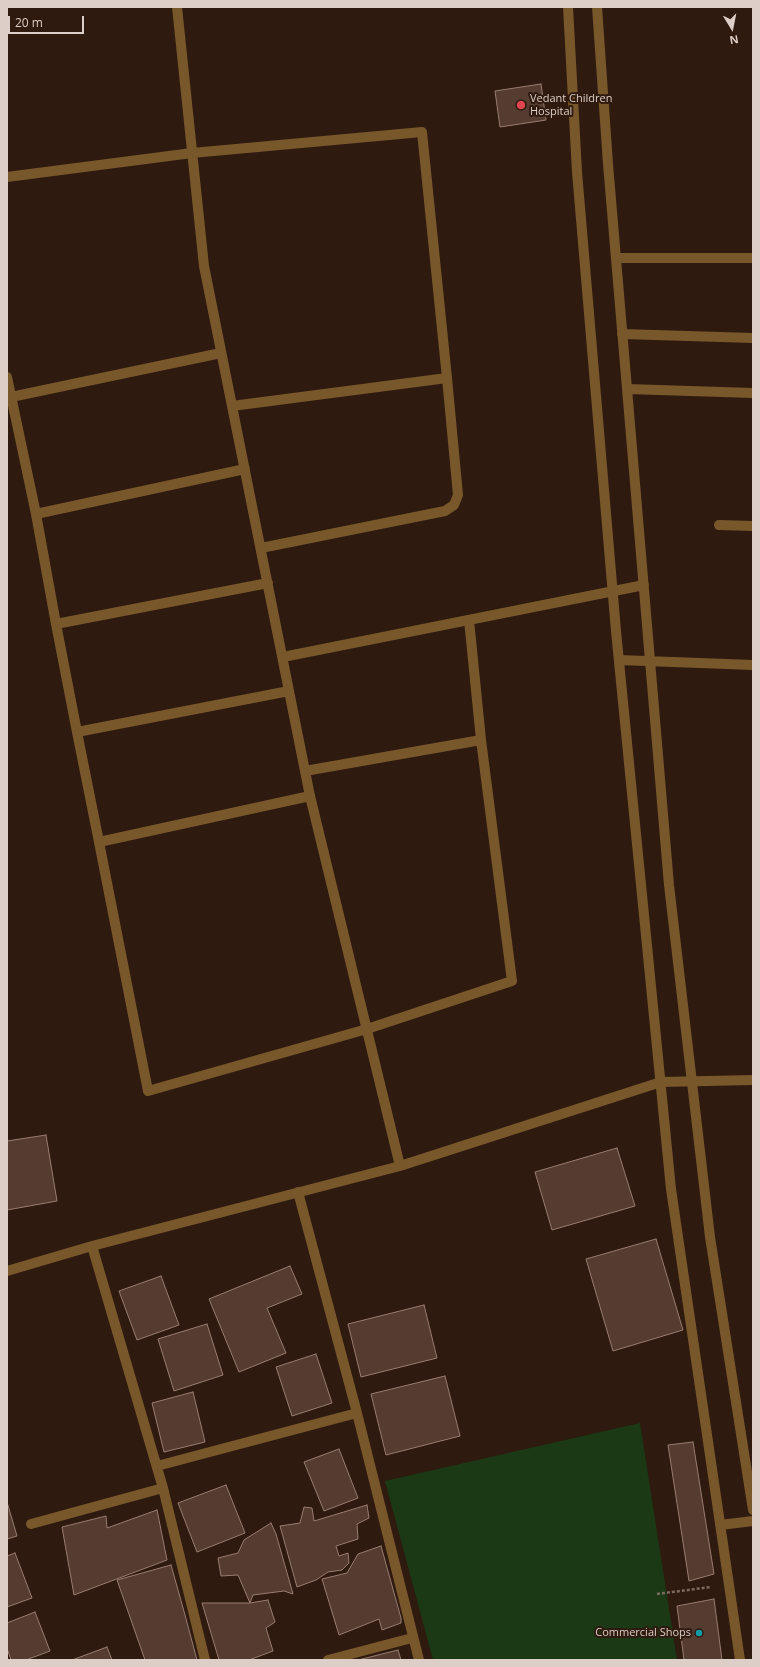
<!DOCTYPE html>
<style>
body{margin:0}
#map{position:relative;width:760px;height:1667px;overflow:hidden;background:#2f1a0f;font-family:"Open Sans",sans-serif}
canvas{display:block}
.frame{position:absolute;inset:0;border:8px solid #ddcfc7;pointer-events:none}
.north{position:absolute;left:712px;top:8px;width:40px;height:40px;-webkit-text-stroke:3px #2f1a0f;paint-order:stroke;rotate:170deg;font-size:11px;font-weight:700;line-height:16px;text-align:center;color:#ddcfc7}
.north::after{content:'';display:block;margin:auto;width:14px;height:18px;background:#ddcfc7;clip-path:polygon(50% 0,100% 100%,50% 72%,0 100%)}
.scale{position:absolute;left:8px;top:16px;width:76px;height:18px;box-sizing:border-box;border:2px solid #ddcfc7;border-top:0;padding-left:5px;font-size:12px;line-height:14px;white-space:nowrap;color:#ddcfc7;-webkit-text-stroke:3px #2f1a0f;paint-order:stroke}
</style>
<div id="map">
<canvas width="760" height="1667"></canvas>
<div class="frame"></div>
<div class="north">N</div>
<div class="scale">20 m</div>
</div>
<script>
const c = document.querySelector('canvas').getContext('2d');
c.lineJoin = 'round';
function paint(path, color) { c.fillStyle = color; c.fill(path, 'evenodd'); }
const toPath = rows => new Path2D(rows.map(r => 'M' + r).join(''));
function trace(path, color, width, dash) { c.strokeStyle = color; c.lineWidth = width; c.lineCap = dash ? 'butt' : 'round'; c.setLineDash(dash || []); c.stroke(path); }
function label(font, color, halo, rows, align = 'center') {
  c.font = font + ' "Open Sans",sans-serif'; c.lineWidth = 4; c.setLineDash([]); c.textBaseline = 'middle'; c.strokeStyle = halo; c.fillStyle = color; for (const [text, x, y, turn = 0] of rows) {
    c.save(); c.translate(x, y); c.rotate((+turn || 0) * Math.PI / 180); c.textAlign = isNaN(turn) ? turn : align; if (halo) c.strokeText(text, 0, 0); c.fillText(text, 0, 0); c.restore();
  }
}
const green = toPath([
 [640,1423,677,1660,433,1660,385,1481]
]);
const building = toPath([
 [541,84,546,120,500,127,495,91,541,84],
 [46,1135,57,1201,7,1210,7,1141,46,1135],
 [617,1148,635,1206,552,1230,535,1172,617,1148],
 [656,1239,683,1330,613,1351,586,1259,656,1239],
 [290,1266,302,1294,267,1308,286,1353,239,1372,209,1299,290,1266],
 [161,1276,179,1325,137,1340,119,1291,161,1276],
 [424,1305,437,1358,361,1377,348,1324,424,1305],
 [207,1324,223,1375,174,1391,158,1339,207,1324],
 [316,1354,332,1403,292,1416,276,1367,316,1354],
 [445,1376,460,1436,386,1455,371,1394,445,1376],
 [193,1392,205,1442,164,1452,152,1403,193,1392],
 [693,1442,714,1574,689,1581,668,1445,693,1442],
 [339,1449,358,1498,324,1511,304,1462,339,1449],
 [226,1485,245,1533,197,1552,178,1503,226,1485],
 [7,1502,17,1536,7,1539,7,1502],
 [367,1505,369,1518,357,1524,358,1539,336,1546,339,1556,348,1553,349,1563,342,1570,328,1572,316,1580,297,1587,280,1526,300,1523,304,1507,312,1508,314,1521,367,1505],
 [157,1510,167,1560,74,1595,62,1527,106,1516,107,1528,157,1510],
 [271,1523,276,1534,293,1594,284,1591,253,1595,250,1603,238,1575,221,1576,218,1558,238,1553,244,1540,271,1523],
 [381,1546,401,1618,401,1623,382,1630,379,1619,339,1635,322,1579,347,1573,358,1554,381,1546],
 [15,1553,32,1598,7,1607,7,1556,15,1553],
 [171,1565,185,1615,197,1660,145,1660,117,1580,171,1565],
 [714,1599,722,1660,684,1660,677,1606,714,1599],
 [268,1600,275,1622,266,1628,273,1651,249,1660,219,1660,202,1603,250,1603,268,1600],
 [35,1612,50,1651,26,1660,11,1660,7,1648,7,1623,35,1612],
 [107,1647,112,1660,72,1660,107,1647],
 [398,1650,401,1660,358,1660,398,1650]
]);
const path = toPath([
 [657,1594,711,1587]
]);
const minor = toPath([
 [177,7,204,266,310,796,400,1166],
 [568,7,577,172,616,631,671,1189,740,1660],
 [597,7,608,164,669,885,710,1237,753,1510],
 [7,177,192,153,422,132,447,378,232,406],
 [616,258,753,258],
 [622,334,753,338],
 [7,377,36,514,245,469],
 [627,389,753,393],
 [11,397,221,353],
 [36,514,56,624],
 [719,525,753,526],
 [261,548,445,511,454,505,458,495,447,378],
 [268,583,56,624,77,732,289,691],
 [283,657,644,585],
 [619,660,753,665],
 [77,732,99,842],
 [305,771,481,740],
 [310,796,99,842,148,1091,367,1029,512,981,481,740,469,620],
 [298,1192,357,1413,419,1660],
 [92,1246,163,1488,205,1660],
 [7,1271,92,1246,400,1166,661,1082,753,1080],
 [157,1466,357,1413],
 [31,1524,163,1488],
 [720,1525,753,1521],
 [328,1660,412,1638]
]);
const markers = [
 [521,105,5,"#e0444e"],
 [699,1633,4,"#0f9aa8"]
];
const poiNames = [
 ["Vedant Children",530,99],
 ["Hospital",530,112],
 ["Commercial Shops",691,1633,"right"]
];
paint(green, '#1a3914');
paint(building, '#543c31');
trace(building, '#997d71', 1);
trace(path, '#7c6a61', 2.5, [3, 2]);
trace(minor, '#78572b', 10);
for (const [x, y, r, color] of markers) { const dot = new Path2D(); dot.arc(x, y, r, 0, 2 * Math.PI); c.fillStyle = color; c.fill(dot); trace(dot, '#2f1a0f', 1.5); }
label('11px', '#ddcfc7', '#2f1a0f', poiNames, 'left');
</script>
